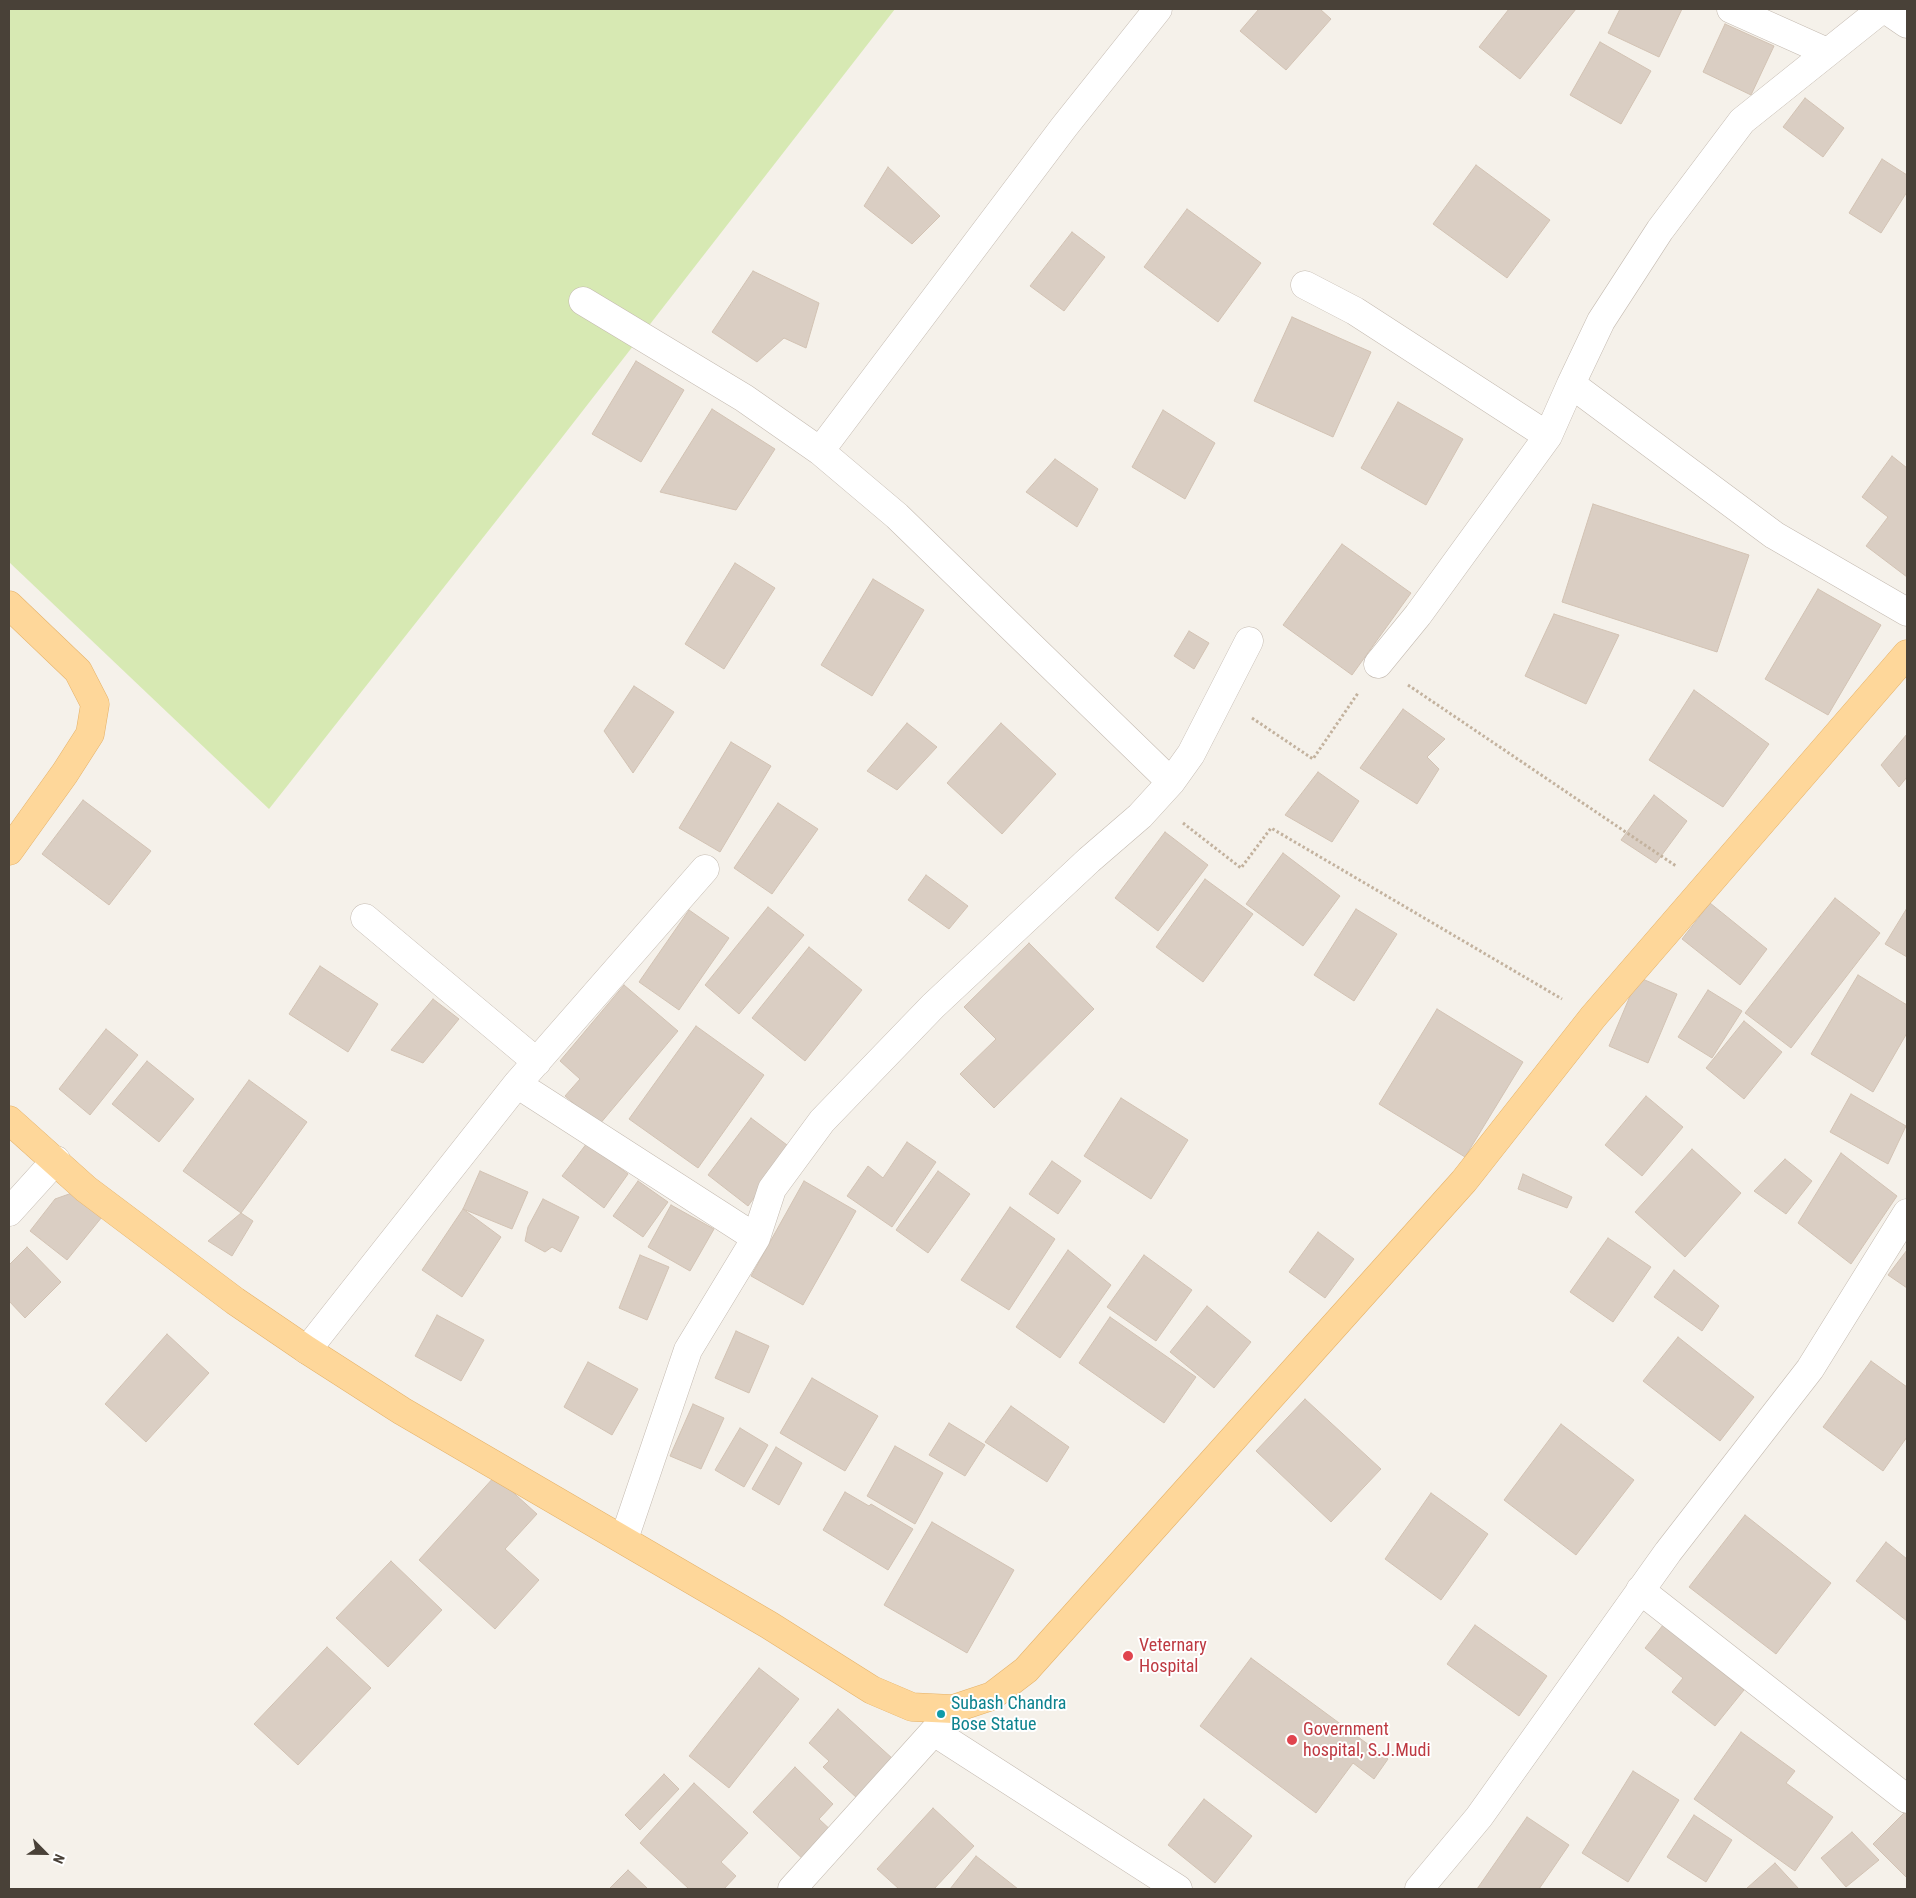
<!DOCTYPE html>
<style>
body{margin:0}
#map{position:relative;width:1916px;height:1898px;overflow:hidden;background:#f5f1ea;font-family:"Roboto Condensed",sans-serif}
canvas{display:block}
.frame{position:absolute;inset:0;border:10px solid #494138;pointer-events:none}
.north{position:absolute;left:20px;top:1828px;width:50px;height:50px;-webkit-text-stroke:4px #fff;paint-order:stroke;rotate:113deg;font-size:14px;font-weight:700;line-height:20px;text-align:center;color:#494138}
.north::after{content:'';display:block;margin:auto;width:18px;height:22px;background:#494138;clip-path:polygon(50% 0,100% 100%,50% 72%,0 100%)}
</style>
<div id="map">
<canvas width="1916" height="1898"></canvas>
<div class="frame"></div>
<div class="north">N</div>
</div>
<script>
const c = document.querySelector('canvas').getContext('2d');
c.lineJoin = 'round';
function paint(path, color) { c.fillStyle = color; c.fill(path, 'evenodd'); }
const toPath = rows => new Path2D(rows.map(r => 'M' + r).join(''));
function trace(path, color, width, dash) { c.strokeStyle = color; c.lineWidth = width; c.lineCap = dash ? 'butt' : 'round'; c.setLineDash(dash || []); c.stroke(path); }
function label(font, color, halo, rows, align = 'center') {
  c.font = font + ' "Roboto Condensed",sans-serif'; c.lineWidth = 4; c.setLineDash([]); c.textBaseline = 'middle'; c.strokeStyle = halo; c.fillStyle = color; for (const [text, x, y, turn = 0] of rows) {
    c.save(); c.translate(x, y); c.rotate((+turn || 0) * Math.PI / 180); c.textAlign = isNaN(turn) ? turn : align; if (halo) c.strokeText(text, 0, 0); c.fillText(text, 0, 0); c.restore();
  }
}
const green = toPath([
 [9,9,895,9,560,440,269,809,9,562]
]);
const building = toPath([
 [1259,9,1320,9,1331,19,1286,70,1240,31,1259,9],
 [1509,9,1576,9,1520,79,1479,47,1509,9],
 [1620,9,1682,9,1659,57,1608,33,1620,9],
 [1725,24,1774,46,1751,95,1703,72,1725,24],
 [1600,42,1651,71,1621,124,1570,95,1600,42],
 [1805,98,1844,128,1823,157,1783,127,1805,98],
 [1882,159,1907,175,1907,192,1881,233,1849,213,1882,159],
 [1476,165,1550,220,1507,278,1433,224,1476,165],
 [888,167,940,216,912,244,864,206,888,167],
 [1187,209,1261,263,1218,322,1144,267,1187,209],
 [1072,232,1105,257,1064,311,1030,286,1072,232],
 [753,271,819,303,806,348,784,338,757,362,712,332,753,271],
 [1292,317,1371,352,1333,437,1254,401,1292,317],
 [636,361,684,390,641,462,592,434,636,361],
 [1398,402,1463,439,1426,505,1361,468,1398,402],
 [712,409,775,449,736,510,660,492,712,409],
 [1163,410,1215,443,1185,499,1132,467,1163,410],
 [1892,456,1907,468,1907,577,1866,546,1888,517,1862,497,1892,456],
 [1055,459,1098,489,1077,527,1026,492,1055,459],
 [1593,504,1749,555,1717,652,1562,602,1593,504],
 [1342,544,1411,593,1352,675,1283,625,1342,544],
 [735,563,775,588,724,669,685,644,735,563],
 [873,579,924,610,872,696,821,665,873,579],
 [1818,589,1881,625,1828,715,1765,679,1818,589],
 [1554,614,1619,635,1586,704,1525,676,1554,614],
 [1189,631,1209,643,1194,669,1174,656,1189,631],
 [634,686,674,712,633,773,604,731,634,686],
 [1694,690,1769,744,1723,807,1649,760,1694,690],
 [1403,709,1445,739,1427,757,1439,769,1417,804,1360,768,1403,709],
 [907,723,937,747,897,790,867,771,907,723],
 [1001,723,1056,774,1002,834,947,783,1001,723],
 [1907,734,1907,777,1899,787,1881,765,1907,734],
 [731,742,771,766,720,852,679,828,731,742],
 [1318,772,1359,801,1332,842,1285,815,1318,772],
 [1654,795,1687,821,1656,863,1621,840,1654,795],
 [83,800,151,851,109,905,42,854,83,800],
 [778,803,818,829,772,894,734,868,778,803],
 [1165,832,1208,865,1158,931,1115,898,1165,832],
 [1283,853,1340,896,1303,946,1246,904,1283,853],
 [926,875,968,906,949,929,908,900,926,875],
 [1205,879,1253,914,1203,982,1156,947,1205,879],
 [1835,898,1880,933,1791,1048,1745,1013,1835,898],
 [1710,903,1767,949,1740,985,1682,939,1710,903],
 [768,907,804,935,739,1014,705,985,768,907],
 [1907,908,1907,957,1885,944,1907,908],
 [1356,909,1397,934,1354,1001,1314,975,1356,909],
 [689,910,729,938,679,1010,639,982,689,910],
 [1029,943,1094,1009,994,1108,960,1074,996,1039,964,1007,1029,943],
 [809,947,862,990,805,1061,752,1018,809,947],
 [320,966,378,1004,348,1052,289,1014,320,966],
 [1858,975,1907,1005,1907,1033,1873,1092,1811,1054,1858,975],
 [1638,977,1677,994,1648,1063,1609,1046,1638,977],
 [624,985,678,1031,599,1125,565,1096,580,1079,560,1061,624,985],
 [1708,990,1742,1011,1712,1058,1678,1037,1708,990],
 [433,999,459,1019,423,1063,391,1050,433,999],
 [1437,1009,1523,1062,1465,1157,1379,1104,1437,1009],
 [1744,1021,1782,1052,1744,1099,1706,1068,1744,1021],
 [696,1026,764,1075,698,1168,629,1119,696,1026],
 [106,1029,138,1055,90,1115,59,1089,106,1029],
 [147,1061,194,1099,159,1142,112,1104,147,1061],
 [249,1080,307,1122,241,1213,183,1171,249,1080],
 [1851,1094,1906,1126,1888,1164,1830,1132,1851,1094],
 [1646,1096,1683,1127,1642,1176,1605,1145,1646,1096],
 [1121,1098,1188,1140,1151,1199,1084,1156,1121,1098],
 [751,1118,791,1148,748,1206,708,1175,751,1118],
 [907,1142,936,1162,892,1227,847,1196,868,1166,883,1178,907,1142],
 [587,1143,628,1174,604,1208,562,1176,587,1143],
 [1692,1149,1741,1193,1685,1257,1635,1212,1692,1149],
 [1841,1153,1897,1196,1851,1264,1798,1223,1841,1153],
 [1785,1159,1812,1181,1786,1214,1754,1191,1785,1159],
 [1052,1161,1081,1181,1058,1214,1029,1194,1052,1161],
 [480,1171,528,1192,512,1229,463,1209,480,1171],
 [938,1171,970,1194,928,1253,896,1230,938,1171],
 [1523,1174,1572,1197,1567,1208,1518,1189,1523,1174],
 [638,1181,668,1202,643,1237,613,1216,638,1181],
 [804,1181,856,1211,803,1305,751,1276,804,1181],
 [72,1193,102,1217,67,1260,30,1231,55,1199,72,1193],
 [543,1199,579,1217,561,1252,552,1247,545,1252,525,1241,528,1227,543,1199],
 [671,1205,714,1229,690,1271,648,1247,671,1205],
 [1010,1207,1055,1239,1009,1310,961,1280,1010,1207],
 [463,1209,501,1237,462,1297,422,1270,463,1209],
 [241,1213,253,1221,232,1256,208,1241,241,1213],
 [1318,1232,1354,1259,1325,1298,1289,1272,1318,1232],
 [1608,1238,1651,1267,1613,1322,1570,1292,1608,1238],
 [27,1247,61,1282,25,1318,9,1301,9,1265,27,1247],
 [1068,1250,1111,1285,1060,1358,1016,1327,1068,1250],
 [1907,1250,1907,1288,1888,1275,1907,1250],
 [640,1255,669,1267,647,1320,619,1308,640,1255],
 [1144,1255,1192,1290,1156,1341,1107,1307,1144,1255],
 [1674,1270,1719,1306,1702,1331,1654,1297,1674,1270],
 [1207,1306,1251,1342,1214,1388,1170,1352,1207,1306],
 [437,1315,484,1340,461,1381,415,1356,437,1315],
 [1110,1317,1196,1377,1164,1423,1079,1363,1110,1317],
 [736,1331,769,1346,749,1393,715,1378,736,1331],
 [167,1334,209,1373,146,1442,105,1404,167,1334],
 [1678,1337,1754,1397,1720,1441,1643,1381,1678,1337],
 [1871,1361,1907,1387,1907,1437,1883,1471,1823,1427,1871,1361],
 [588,1362,638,1389,612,1435,564,1407,588,1362],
 [812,1378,878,1416,845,1471,780,1433,812,1378],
 [1305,1399,1381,1469,1331,1522,1256,1451,1305,1399],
 [693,1404,724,1418,701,1469,670,1456,693,1404],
 [1011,1406,1069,1447,1047,1482,985,1442,1011,1406],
 [949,1423,985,1445,965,1476,929,1455,949,1423],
 [1561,1424,1634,1480,1576,1555,1504,1500,1561,1424],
 [740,1428,768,1445,744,1487,715,1470,740,1428],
 [895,1446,943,1473,915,1524,867,1496,895,1446],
 [776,1447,802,1463,779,1505,752,1489,776,1447],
 [495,1476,537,1514,505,1549,539,1580,495,1629,419,1560,495,1476],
 [845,1492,869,1506,871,1504,913,1529,888,1570,823,1530,845,1492],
 [1431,1493,1488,1534,1441,1600,1385,1559,1431,1493],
 [1745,1515,1831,1583,1776,1654,1689,1587,1745,1515],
 [932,1522,1014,1570,967,1653,884,1605,932,1522],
 [1886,1542,1907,1559,1907,1621,1856,1581,1886,1542],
 [391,1561,442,1610,388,1667,336,1618,391,1561],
 [1475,1625,1547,1676,1519,1716,1447,1664,1475,1625],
 [1663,1625,1744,1690,1715,1726,1672,1692,1683,1678,1645,1648,1663,1625],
 [327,1647,371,1688,298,1765,254,1724,327,1647],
 [1251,1658,1388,1759,1374,1779,1353,1763,1316,1813,1200,1726,1251,1658],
 [759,1668,799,1699,729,1788,689,1756,759,1668],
 [838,1709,893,1759,857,1798,823,1767,829,1761,809,1743,838,1709],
 [1741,1732,1795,1771,1786,1783,1833,1817,1795,1871,1694,1799,1741,1732],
 [795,1767,833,1804,819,1819,835,1834,807,1863,753,1812,795,1767],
 [1633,1771,1679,1800,1628,1882,1582,1853,1633,1771],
 [664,1774,679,1789,640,1830,625,1815,664,1774],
 [694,1783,748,1833,721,1862,736,1876,724,1889,689,1889,640,1843,694,1783],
 [1204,1799,1252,1836,1215,1883,1168,1845,1204,1799],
 [933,1808,974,1846,934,1889,899,1889,877,1869,933,1808],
 [1907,1810,1907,1878,1873,1844,1907,1810],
 [1694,1815,1732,1840,1706,1882,1667,1857,1694,1815],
 [1527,1817,1569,1845,1539,1889,1477,1889,1527,1817],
 [1852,1832,1879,1860,1846,1887,1821,1858,1852,1832],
 [976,1856,1018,1889,950,1889,976,1856],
 [1775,1863,1799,1889,1746,1889,1775,1863],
 [628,1870,648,1889,609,1889,628,1870]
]);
const path = toPath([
 [1408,685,1676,866],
 [1252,718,1313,759,1358,693],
 [1183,823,1241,868,1271,828,1562,999]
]);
const minor = toPath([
 [1731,9,1827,52],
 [1885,9,1907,24],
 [1305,285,1355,311,1548,436],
 [583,301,744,398,820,451,897,516,1171,782],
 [1571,384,1774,535,1907,612],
 [820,451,1064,127,1158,9],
 [1378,664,1418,615,1548,436,1571,384,1601,321,1660,230,1742,121,1882,9],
 [365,918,537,1062],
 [517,1084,756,1238],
 [9,1212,56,1160],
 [307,1350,517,1084,705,869],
 [624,1539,688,1350,756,1238,772,1189,822,1121,933,1006,1089,860,1140,816,1171,782,1191,754,1249,641],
 [1640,1590,1907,1799],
 [934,1732,1178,1889],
 [792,1889,946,1718],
 [1419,1889,1479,1817,1668,1552,1810,1369,1907,1213]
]);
const major = toPath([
 [9,605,78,671,95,704,90,734,65,773,9,851],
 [9,1120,86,1189,235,1301,307,1350,402,1411,769,1625,872,1690,912,1707,953,1709,992,1696,1026,1670,1464,1181,1593,1017,1907,654]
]);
const markers = [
 [1128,1656,6,"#e0444e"],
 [941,1714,5,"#0f9aa8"],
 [1292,1740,6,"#e0444e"]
];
const healthNames = [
 ["Veternary",1139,1646],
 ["Hospital",1139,1667],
 ["Government",1303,1730],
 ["hospital, S.J.Mudi",1303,1751]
];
const cultureNames = [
 ["Subash Chandra",951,1704],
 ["Bose Statue",951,1725]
];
paint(green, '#d7e9b3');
paint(building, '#dacec3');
trace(building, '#d2c2b3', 1);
trace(minor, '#c4bab0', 29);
trace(major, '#e5b269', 29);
trace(path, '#c3b29e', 3, [2.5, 2.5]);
trace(minor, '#fff', 28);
trace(major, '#fed79a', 28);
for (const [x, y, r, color] of markers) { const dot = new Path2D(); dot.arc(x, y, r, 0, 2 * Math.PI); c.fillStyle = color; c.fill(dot); trace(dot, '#fff', 2); }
label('18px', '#be3a42', '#fff', healthNames, 'left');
label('18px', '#0d838f', '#fff', cultureNames, 'left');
</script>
